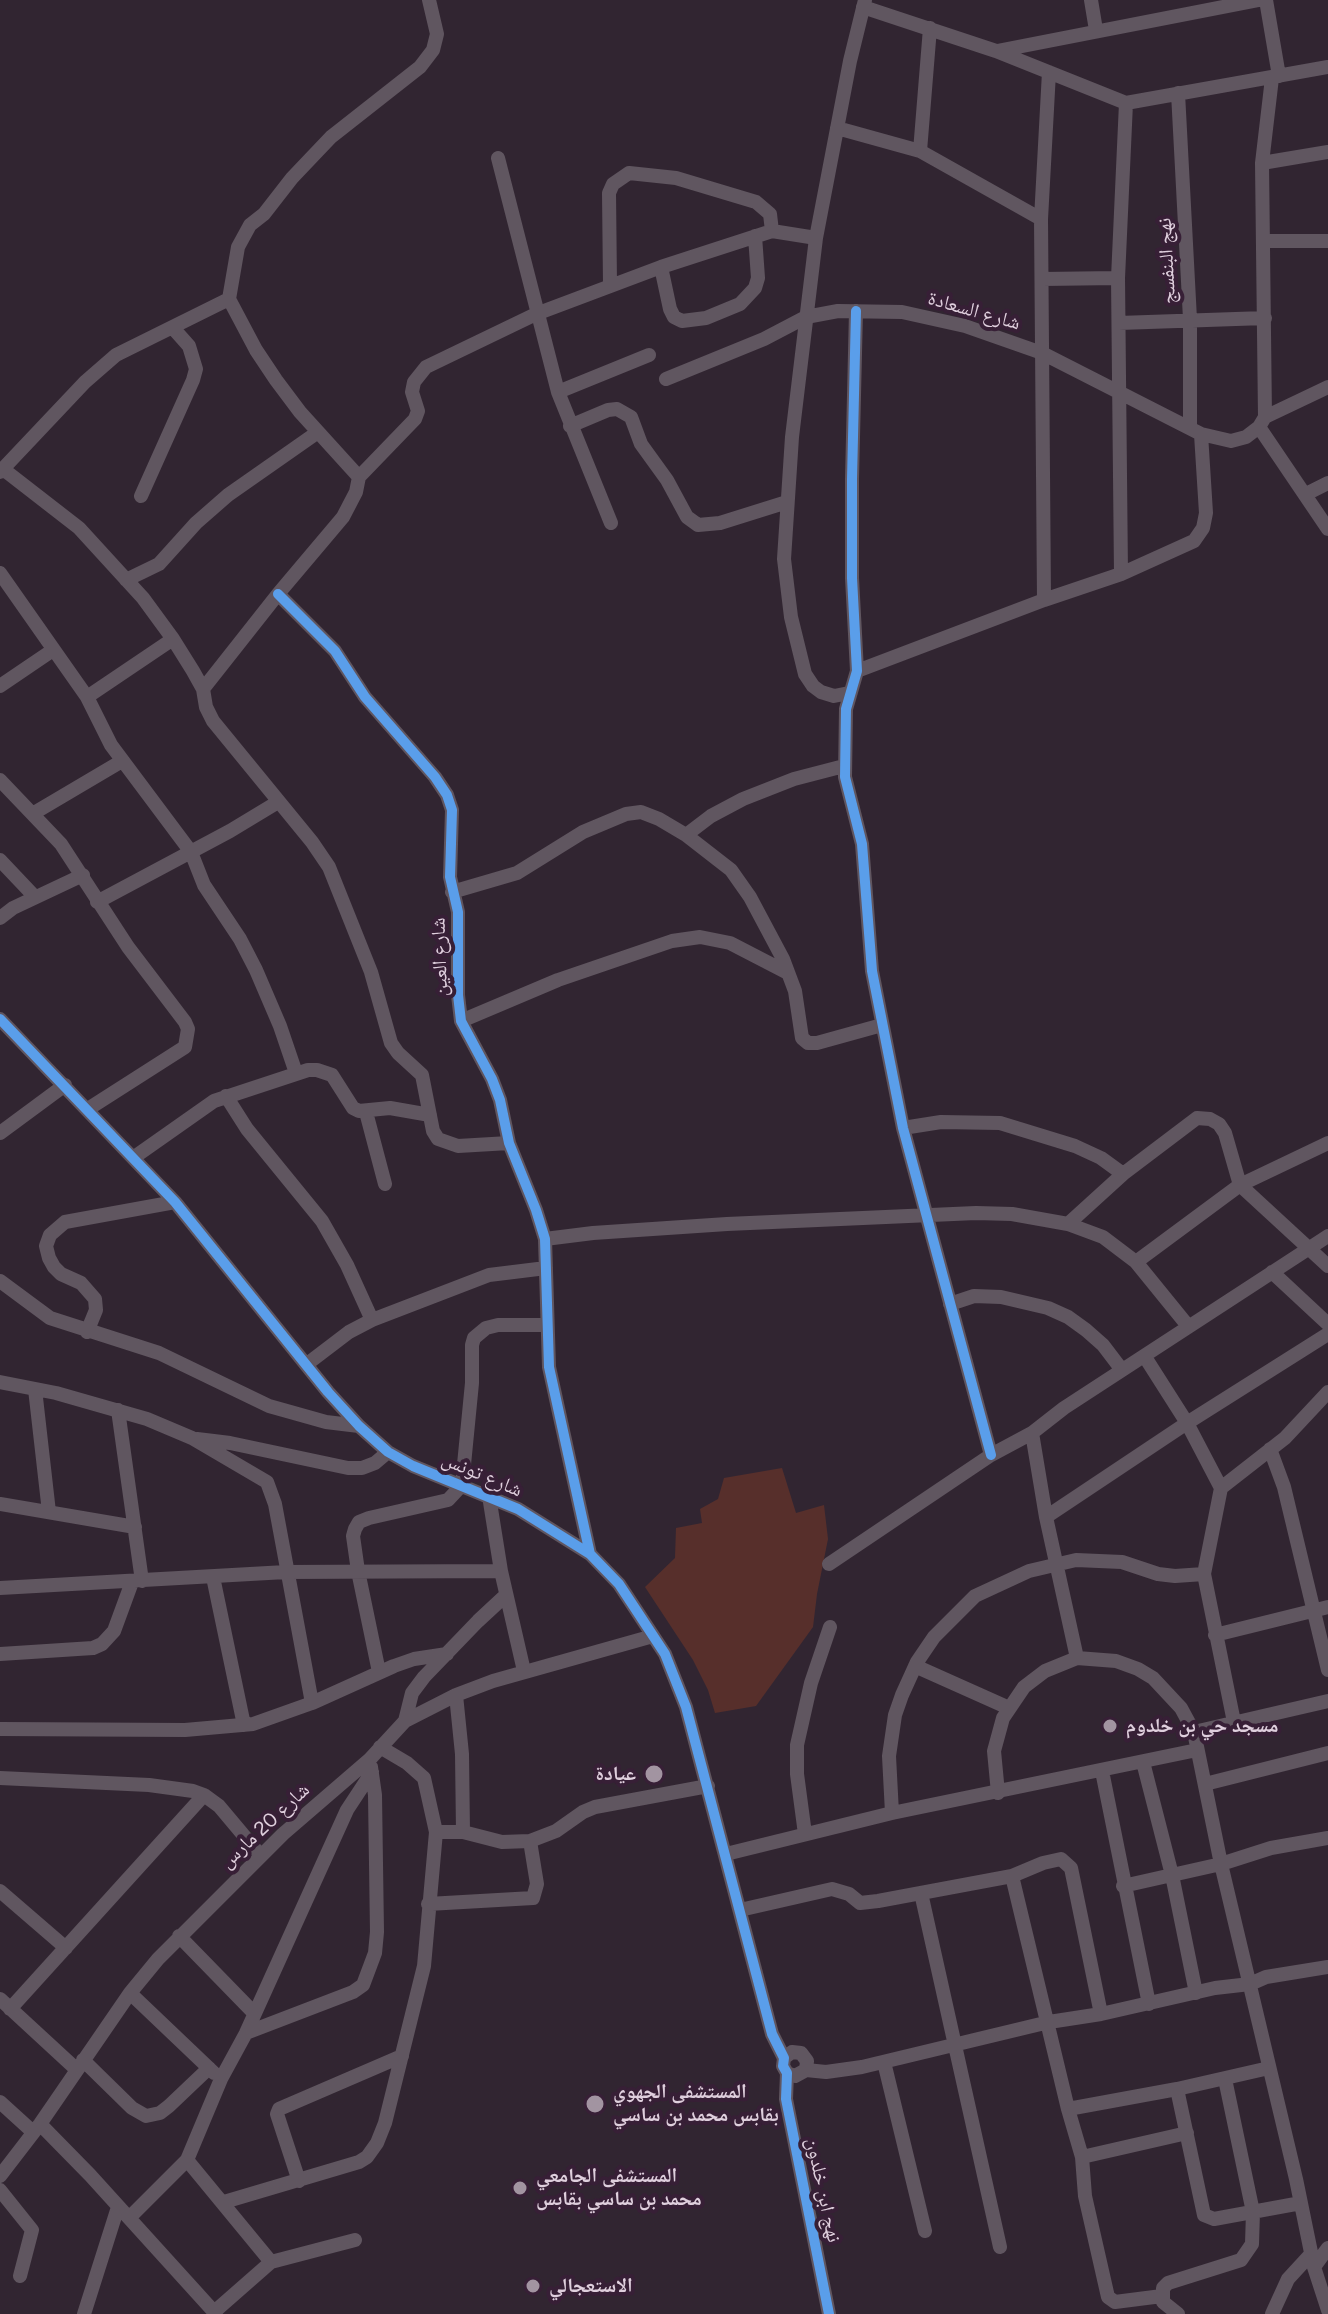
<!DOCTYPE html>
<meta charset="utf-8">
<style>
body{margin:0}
canvas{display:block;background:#312531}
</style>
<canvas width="1328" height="2314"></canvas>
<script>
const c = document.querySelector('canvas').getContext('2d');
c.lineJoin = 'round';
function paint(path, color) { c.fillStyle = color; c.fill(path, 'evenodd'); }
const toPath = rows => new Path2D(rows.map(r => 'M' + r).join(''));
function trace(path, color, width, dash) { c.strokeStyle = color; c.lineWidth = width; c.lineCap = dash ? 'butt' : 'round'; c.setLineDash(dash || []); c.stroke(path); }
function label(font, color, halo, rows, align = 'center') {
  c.font = font + ' Figtree,"Noto Naskh Arabic",sans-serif'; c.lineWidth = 8; c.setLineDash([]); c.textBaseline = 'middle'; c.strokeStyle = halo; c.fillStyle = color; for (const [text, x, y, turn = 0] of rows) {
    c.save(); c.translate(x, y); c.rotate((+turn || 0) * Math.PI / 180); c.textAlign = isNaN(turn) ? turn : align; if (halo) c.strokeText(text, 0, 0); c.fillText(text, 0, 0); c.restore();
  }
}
const green = toPath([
 [782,1468,796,1513,824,1505,828,1539,817,1594,813,1627,756,1706,715,1713,708,1690,693,1660,645,1587,675,1558,676,1528,702,1523,700,1509,718,1499,724,1478]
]);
const minor = toPath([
 [1091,0,1096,30],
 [1266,0,1279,76],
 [863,7,996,51,1126,103,1328,67],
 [997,51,1259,0],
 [1178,93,1190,319,1190,427],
 [837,128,920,151,1041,219],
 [920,151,930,28],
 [498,158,558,392,611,523],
 [1262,163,1328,152],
 [1265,241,1328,241],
 [661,267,670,309,674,317,682,321,706,318,740,304,755,288,758,278,755,236],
 [1042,279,1118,278],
 [610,284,609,193,613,184,629,173,676,178,756,202,770,214,772,231],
 [229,299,256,350,276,380,300,412,359,477],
 [856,311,852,479,852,578,857,671,846,709,845,777,862,844,872,971,903,1128,991,1455],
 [1119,323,1265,318],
 [666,379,764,339,806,317,838,311,902,312,965,326,1042,353,1201,434,1231,441,1246,437,1259,427,1265,417,1262,163,1272,78],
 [558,392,649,355],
 [1265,417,1328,387],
 [570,426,608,410,617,409,631,417,641,444,667,480,687,517,698,525,720,523,787,502],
 [1259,427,1328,529],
 [3,469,79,528,143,598,173,639,193,671,203,689,206,707,213,721,312,842,329,867,371,972,391,1043,398,1053,422,1075,433,1131,438,1139,458,1146,509,1143],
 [0,472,85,382,116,355,229,299,238,247,250,225,264,214,292,178,331,137,420,67,433,50,437,34,429,0],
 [1306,494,1328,483],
 [141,496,193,380,196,369,189,346,173,328],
 [0,573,87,697,111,745,191,852,204,885,240,939,256,970,280,1026,296,1073],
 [1121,574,1118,278,1126,103],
 [126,580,159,564,196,523,228,495,318,432],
 [278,594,335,651,365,697,435,777,447,795,452,810,450,877,458,912,458,995,461,1021,492,1079,500,1100,509,1143,536,1210,545,1239,549,1367,590,1554],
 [1044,600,1041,219,1049,72],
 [857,671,1044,600,1121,574,1194,541,1203,528,1206,513,1201,434],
 [0,686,53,650],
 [203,689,278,594,343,517,356,492,359,477,415,419,418,411,412,392,414,382,426,367,536,314,661,267,772,231,816,238],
 [849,693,834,696,821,692,813,686,805,674,791,617,784,559,792,437,816,238,850,61,865,0],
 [87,697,173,639],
 [0,780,61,844,128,947,185,1022,188,1029,185,1047,88,1109],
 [34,813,122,761],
 [686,835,711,816,743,799,794,779,844,766],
 [0,860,35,897],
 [452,892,517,873,583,832,626,814,641,812,659,819,686,835,731,870,750,897,783,959,795,991,802,1038,808,1043,817,1043,882,1025],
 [97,902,230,831,278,802],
 [0,918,13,908,83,875],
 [0,1019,175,1202,328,1392,359,1426,388,1452,413,1466,518,1509,590,1554,619,1584,665,1654,686,1707,772,2034,784,2058,783,2066,787,2073,786,2099,829,2314],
 [461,1021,558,980,672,941,700,937,730,943,788,973],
 [226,1096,247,1129,322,1221,347,1265,372,1320],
 [366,1112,385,1184],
 [903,1128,941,1122,1000,1123,1075,1146,1101,1158,1123,1174],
 [0,1133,65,1085],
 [133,1158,214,1101,308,1070,317,1070,332,1075,353,1108,359,1111,390,1108,430,1115],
 [1068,1224,1123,1174,1197,1118,1210,1119,1219,1124,1225,1133,1240,1185,1328,1266],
 [545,1239,593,1233,727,1224,976,1213,1012,1214,1068,1224,1103,1237,1136,1262,1188,1326],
 [1136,1262,1240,1185,1328,1143],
 [1272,1272,1328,1324],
 [0,1281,50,1318,159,1353,269,1406,326,1422,359,1426],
 [950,1304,974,1296,1001,1297,1048,1308,1068,1317,1086,1330,1103,1345,1122,1370],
 [87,1332,96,1310,95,1299,81,1283,61,1274,54,1267,49,1258,46,1246,50,1235,65,1222,175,1202],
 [1145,1357,1187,1423,1221,1488],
 [307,1364,349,1332,372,1320,489,1275,546,1268],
 [0,1382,56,1393,147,1419,192,1438,267,1482,275,1504,312,1703],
 [35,1389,49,1512],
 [118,1410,142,1581],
 [1032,1433,1046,1517,1077,1658],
 [197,1439,230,1443,348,1468,362,1468,375,1463,388,1452],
 [1270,1449,1284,1487,1328,1670],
 [489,1496,501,1571],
 [0,1504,135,1527],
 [1046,1517,1187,1423,1328,1334],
 [829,1564,991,1455,1032,1433,1064,1408,1328,1236],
 [213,1577,244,1725],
 [0,1588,286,1572,501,1571,524,1671],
 [1215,1635,1328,1607],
 [0,1654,93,1648,102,1644,114,1631,132,1582],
 [915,1666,1009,1708],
 [379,1672,358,1571,353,1536,355,1529,359,1522,369,1518,448,1500,462,1485,472,1383,472,1345,474,1338,486,1328,498,1325,546,1325],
 [456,1695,462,1754,463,1832],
 [405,1721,412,1693,424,1677,478,1621,506,1595],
 [1234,1722,1204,1574,1221,1488,1285,1438,1328,1392],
 [0,1729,185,1730,253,1724,312,1703,394,1666,414,1659,447,1654],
 [1194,1732,1328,1701],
 [1143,1762,1172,1875,1196,1993],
 [1102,1771,1149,2004],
 [0,1778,149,1785,193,1791,204,1795,219,1806,261,1856],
 [1205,1784,1328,1753],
 [998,1793,994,1751,1003,1718,1024,1687,1045,1671,1077,1658,1116,1661,1138,1669,1153,1678,1181,1708,1194,1732,1221,1864,1296,2179,1314,2267,1328,2310],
 [892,1813,889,1756,895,1715,902,1695,917,1662,934,1637,975,1596,1029,1571,1076,1560,1122,1562,1158,1574,1175,1576,1204,1574],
 [436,1832,463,1832,502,1842,530,1841,556,1831,583,1812,595,1807,708,1786],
 [805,1834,797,1774,797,1745,811,1683,830,1627],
 [726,1854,892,1813,1197,1750],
 [1012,1876,1068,2109,1082,2157,1085,2196,1108,2297,1115,2302,1162,2296],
 [1123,1886,1221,1864,1271,1848,1328,1838],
 [0,1891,66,1948],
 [921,1893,1000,2247],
 [428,1904,533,1898,537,1884,530,1841],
 [740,1910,832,1889,849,1894,860,1903,878,1901,1012,1876,1043,1863,1061,1859,1071,1868,1101,2014],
 [179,1936,254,2013],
 [130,1993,214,2073],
 [0,1999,76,2069],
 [10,2009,204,1795],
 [246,2033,353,1992,363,1985,375,1953,377,1932,375,1795,371,1767],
 [784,2058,792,2052,801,2053,807,2061,806,2070],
 [83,2060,132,2108,146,2116,160,2113,169,2106,209,2068],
 [884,2062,925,2231],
 [787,2073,795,2076,806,2070,826,2072,862,2067,1049,2022,1101,2014,1215,1988,1250,1984,1266,1977,1328,1967],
 [1177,2089,1204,2215,1214,2219,1301,2203],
 [0,2102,33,2132],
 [1068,2109,1177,2089,1269,2068],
 [40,2124,90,2175,216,2314],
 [1082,2157,1187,2133],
 [187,2160,271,2262],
 [0,2176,40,2124,130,1993,158,1959,283,1834,370,1759,405,1721,456,1695,493,1681,653,1636],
 [299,2181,277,2114,279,2109,402,2056],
 [0,2190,32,2230,20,2276],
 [224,2202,359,2162,367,2157,377,2143,385,2123,424,1966,436,1832,424,1778,407,1763,380,1747],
 [129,2218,187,2160,221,2079,246,2033,347,1810,372,1772],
 [1314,2267,1328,2248],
 [214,2312,271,2262,355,2240],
 [84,2314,118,2207],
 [1178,2314,1163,2302,1163,2288,1168,2283,1241,2260,1252,2244,1253,2212,1225,2079],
 [1272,2314,1288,2279,1311,2254]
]);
const cycleway = toPath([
 [856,311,852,479,852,578,857,671,846,709,845,777,862,844,872,971,903,1128,991,1455],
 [278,594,335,651,365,697,435,777,447,795,452,810,450,877,458,912,458,995,461,1021,492,1079,500,1100,509,1143,536,1210,545,1239,549,1367,590,1554],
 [0,1019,175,1202,328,1392,359,1426,388,1452,413,1466,518,1509,590,1554,619,1584,665,1654,686,1707,772,2034,784,2058,783,2066,787,2073,786,2099,829,2314]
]);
const markers = [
 [1110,1726,8,"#a294a1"],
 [654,1774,10,"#a294a1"],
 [595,2104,10,"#a294a1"],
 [520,2188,8,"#a294a1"],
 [533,2286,8,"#a294a1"]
];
const streetNames = [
 ["نهج البنفسج",1167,261,-93],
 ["شارع السعادة",974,311,16],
 ["شارع العين",440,957,-92],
 ["شارع تونس",482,1475,23],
 ["شارع 20 مارس",265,1826,-43],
 ["نهج ابن خلدون",823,2190,78]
];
const poiNames = [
 ["مسجد حي بن خلدوم",1126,1726],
 ["عيادة",636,1774,"right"],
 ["المستشفى الجهوي",613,2092],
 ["بقابس محمد بن ساسي",613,2115],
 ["المستشفى الجامعي",536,2176],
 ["محمد بن ساسي بقابس",536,2199],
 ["الاستعجالي",549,2286]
];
paint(green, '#572f2b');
trace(minor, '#605660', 14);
trace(cycleway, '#5a9eea', 10);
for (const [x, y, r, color] of markers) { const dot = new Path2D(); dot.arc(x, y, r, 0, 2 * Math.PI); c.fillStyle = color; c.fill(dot); trace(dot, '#371f36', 3); }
label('20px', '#dfcfdd', '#371f36', streetNames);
label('bold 20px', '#dfcfdd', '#371f36', poiNames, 'left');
</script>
